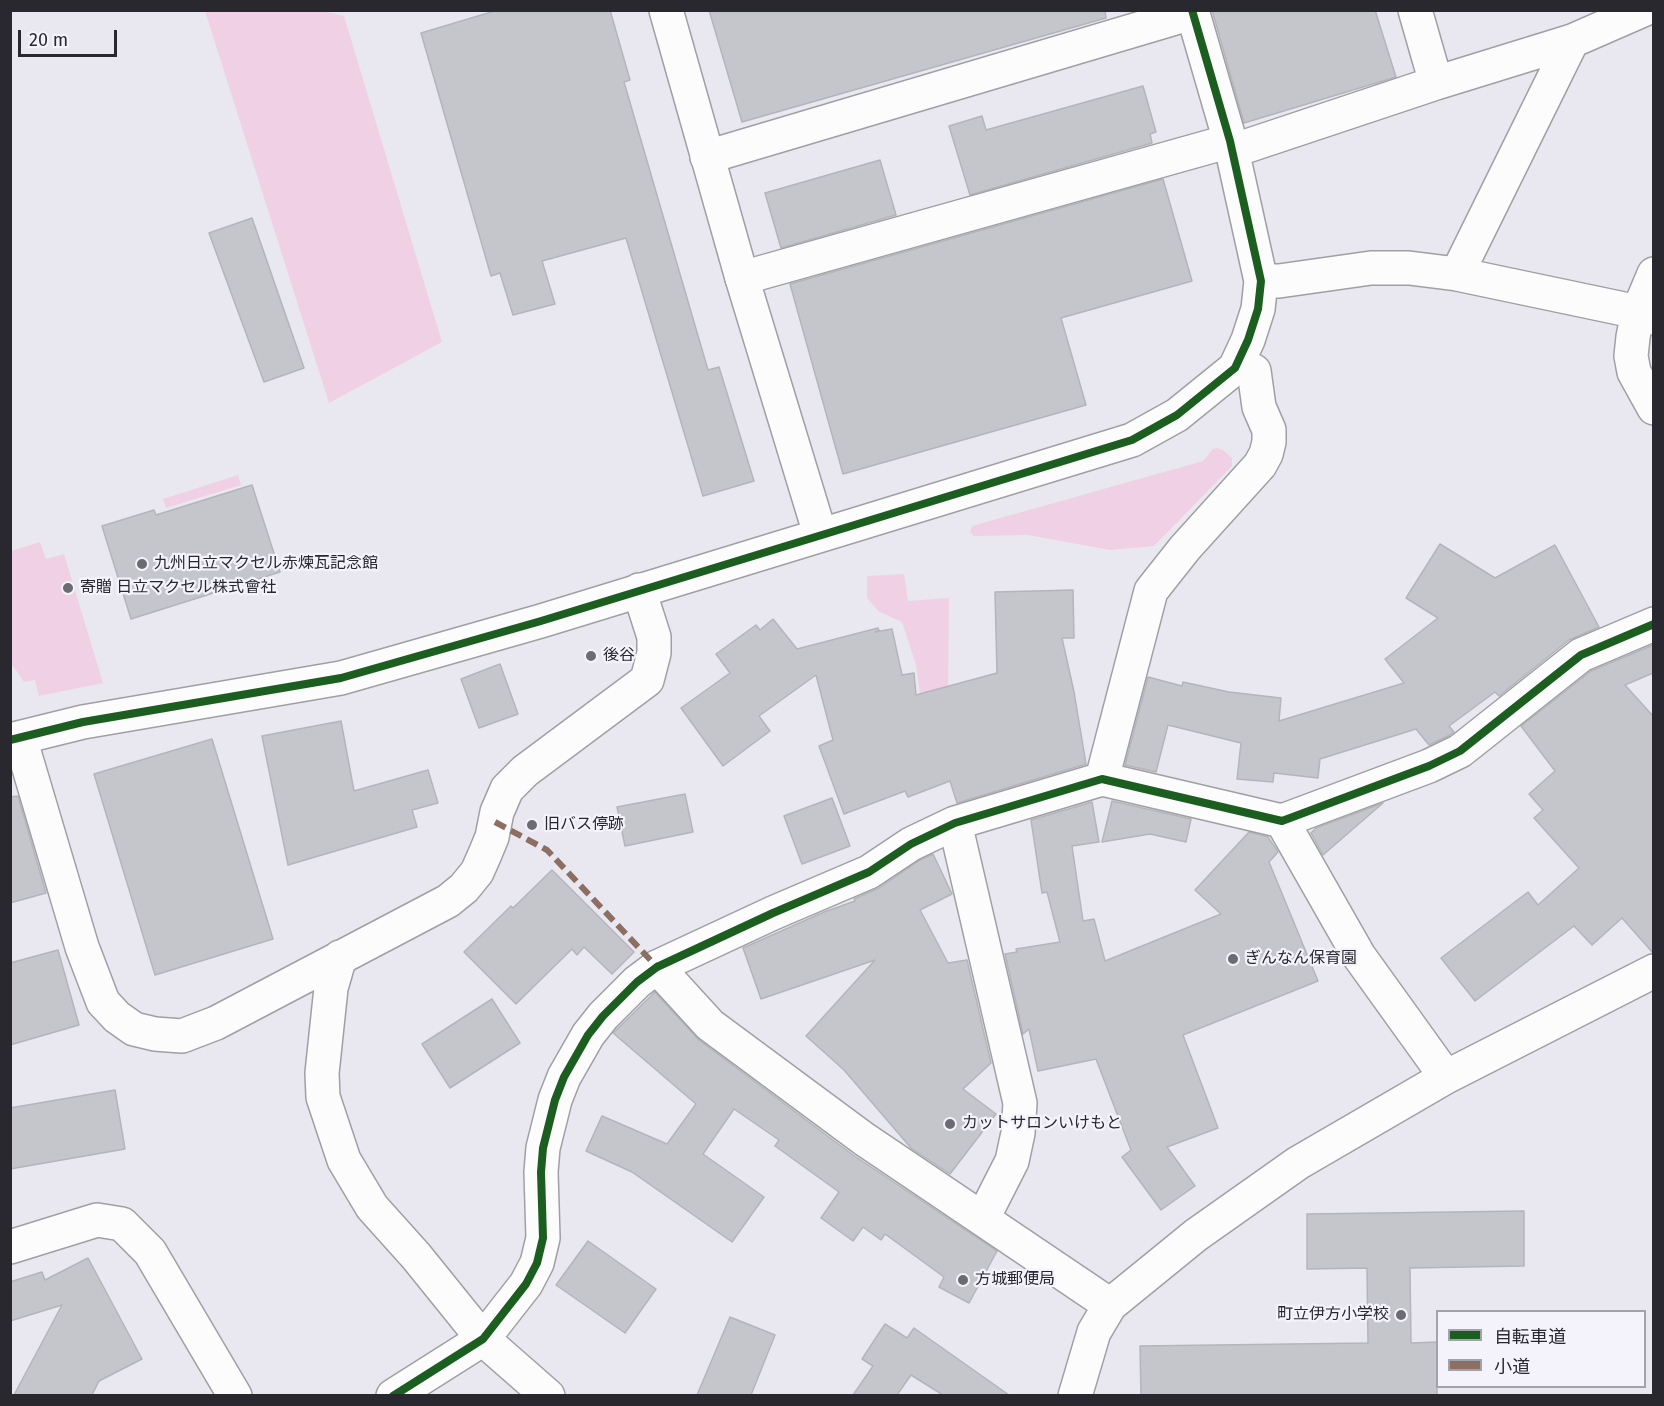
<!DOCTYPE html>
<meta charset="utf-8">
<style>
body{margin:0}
#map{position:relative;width:1664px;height:1406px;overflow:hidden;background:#e9e8f0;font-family:"Fira Sans","Noto Sans JP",sans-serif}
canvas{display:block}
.frame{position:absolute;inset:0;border:12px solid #28282e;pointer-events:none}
.legend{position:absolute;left:1436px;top:1310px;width:210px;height:78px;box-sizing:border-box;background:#f4f3fc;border:2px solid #a2a2aa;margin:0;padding:8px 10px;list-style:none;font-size:18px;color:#28282e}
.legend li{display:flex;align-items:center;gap:12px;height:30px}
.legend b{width:30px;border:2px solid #a2a2aa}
.scale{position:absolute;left:18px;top:30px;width:99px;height:27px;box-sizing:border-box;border:3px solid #28282e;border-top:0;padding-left:8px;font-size:18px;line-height:21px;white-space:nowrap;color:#28282e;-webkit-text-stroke:4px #f4f3fc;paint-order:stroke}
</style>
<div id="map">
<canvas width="1664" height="1406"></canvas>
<div class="frame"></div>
<ul class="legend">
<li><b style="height:8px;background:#1b5e20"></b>自転車道</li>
<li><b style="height:8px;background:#8d6e63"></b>小道</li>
</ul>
<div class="scale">20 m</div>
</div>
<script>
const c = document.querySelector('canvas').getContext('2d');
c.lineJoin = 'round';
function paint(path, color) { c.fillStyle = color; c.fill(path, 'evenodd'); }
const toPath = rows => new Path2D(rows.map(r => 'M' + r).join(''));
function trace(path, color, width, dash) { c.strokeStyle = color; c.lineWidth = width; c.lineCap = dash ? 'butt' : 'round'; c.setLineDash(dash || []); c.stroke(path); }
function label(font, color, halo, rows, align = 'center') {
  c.font = font + ' "Fira Sans","Noto Sans JP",sans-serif'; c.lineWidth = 4.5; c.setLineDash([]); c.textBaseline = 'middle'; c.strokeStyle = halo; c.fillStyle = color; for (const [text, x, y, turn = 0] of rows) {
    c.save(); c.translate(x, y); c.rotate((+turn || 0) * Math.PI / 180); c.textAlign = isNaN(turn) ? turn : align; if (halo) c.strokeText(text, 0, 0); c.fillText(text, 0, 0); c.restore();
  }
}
const green = toPath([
 [320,10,344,16,442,342,329,403,205,11],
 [1217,448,1223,450,1232,458,1232,466,1154,546,1110,550,1028,535,974,536,970,532,972,526,1203,461,1213,449],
 [238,475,241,485,166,508,163,499],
 [40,542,46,559,64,554,103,683,39,696,35,680,24,682,11,663,11,551],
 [904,574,908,601,949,598,948,705,922,710,916,665,902,622,878,611,867,598,867,576]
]);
const building = toPath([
 [498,10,610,10,630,80,624,82,708,370,719,367,754,481,703,496,626,238,542,261,555,304,513,315,500,273,491,276,421,33,498,10],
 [709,10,1105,10,1106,18,742,122,709,10],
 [1212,10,1375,10,1396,77,1244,123,1212,10],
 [1143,86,1156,132,1150,134,1152,143,970,195,949,126,982,116,986,130,1143,86],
 [880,160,896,215,781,248,765,193,880,160],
 [1163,179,1192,281,1061,318,1086,405,843,474,790,284,1163,179],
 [252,218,304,368,264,382,209,233,252,218],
 [252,485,280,572,131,619,102,526,154,510,156,515,252,485],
 [1440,544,1495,578,1555,545,1599,627,1569,640,1499,696,1495,692,1449,726,1454,732,1450,735,1429,745,1416,729,1320,759,1318,778,1274,773,1273,782,1237,779,1241,743,1168,725,1156,772,1125,765,1148,677,1182,686,1183,682,1229,692,1281,698,1279,721,1404,683,1385,659,1438,618,1406,598,1440,544],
 [1073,590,1074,638,1062,638,1074,692,1086,764,957,803,950,781,908,797,905,791,844,814,819,746,833,740,816,675,759,716,770,731,723,766,681,708,730,673,716,654,756,625,760,630,773,619,797,649,878,628,879,630,875,632,892,629,902,675,914,673,916,695,997,673,995,592,1073,590],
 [1653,645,1653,673,1625,685,1653,716,1653,953,1622,918,1592,945,1574,926,1475,1001,1441,958,1528,892,1538,905,1579,868,1534,818,1543,810,1529,794,1555,771,1521,726,1591,671,1653,645],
 [500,664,518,714,479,728,461,679,500,664],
 [341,721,354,791,428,770,438,803,412,810,417,827,288,865,262,736,341,721],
 [212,739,273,939,155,975,94,774,212,739],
 [685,794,693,832,625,846,617,807,685,794],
 [18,796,46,893,10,903,10,797,18,796],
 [832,798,850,846,802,864,784,816,832,798],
 [1112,801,1191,819,1186,842,1150,834,1102,842,1112,801],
 [1092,802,1099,842,1072,846,1083,921,1094,919,1105,961,1221,914,1195,890,1249,832,1268,837,1278,852,1269,862,1318,981,1183,1035,1218,1128,1167,1147,1195,1186,1161,1210,1122,1157,1131,1150,1096,1059,1038,1071,1029,1029,1023,1034,1005,954,1017,952,1016,949,1060,942,1047,892,1042,893,1031,820,1092,802],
 [1383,803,1323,855,1311,833,1316,828,1383,803],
 [933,854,952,894,920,910,948,963,967,960,991,1063,963,1089,996,1114,950,1174,911,1148,844,1070,806,1036,875,960,761,999,743,948,824,912,855,901,854,899,879,888,920,860,933,854],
 [552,870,634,952,612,974,584,947,577,955,572,949,516,1004,464,952,511,906,513,908,552,870],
 [58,950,79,1025,10,1045,10,963,58,950],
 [655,992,699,1040,853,1155,997,1251,969,1303,939,1287,944,1277,885,1234,881,1240,863,1227,853,1241,821,1218,839,1192,775,1146,779,1140,734,1109,703,1154,764,1197,732,1242,632,1172,586,1151,602,1116,667,1144,696,1104,613,1033,655,992],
 [492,999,520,1043,450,1088,422,1044,492,999],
 [115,1090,125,1149,10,1169,10,1108,115,1090],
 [1524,1211,1524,1266,1410,1268,1411,1343,1437,1342,1437,1395,1141,1395,1140,1346,1368,1343,1367,1268,1307,1269,1307,1214,1524,1211],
 [588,1241,656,1289,625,1333,556,1285,588,1241],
 [88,1258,142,1359,99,1381,92,1395,14,1395,62,1305,10,1321,10,1282,42,1272,45,1280,88,1258],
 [730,1317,775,1335,751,1395,697,1395,730,1317],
 [885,1324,907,1338,914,1328,1009,1395,943,1395,911,1375,897,1395,853,1395,873,1366,862,1359,885,1324]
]);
const street = toPath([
 [1415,10,1436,83],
 [1232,151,1436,83,1572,41,1643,10],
 [707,157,1192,13],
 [1457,274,1572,41],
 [1654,274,1638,312,1633,337,1631,356,1634,372,1654,408],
 [742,278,1230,141],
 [1261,281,1279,281,1371,268,1409,268,1457,274,1638,312,1654,318],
 [20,738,82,947,103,1002,117,1017,134,1029,155,1034,182,1036,216,1023,448,901,464,888,477,872,485,854,492,837,497,812,507,789,525,771,647,680,654,653,654,637,639,590],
 [1102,779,1151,591,1185,548,1260,465,1266,454,1269,442,1269,430,1259,407,1254,371,1235,368],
 [1282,821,1359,956,1446,1077],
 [955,823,1020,1103,1018,1133,1012,1161,983,1218],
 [340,957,331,988,322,1073,323,1097,344,1160,372,1207,416,1256,483,1339,548,1396],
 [657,967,710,1025,864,1139,1110,1305],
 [10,1247,97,1220,122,1224,150,1252,235,1396],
 [393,1396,483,1339,526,1284,537,1263,543,1238,541,1172,543,1148,555,1100,564,1077,588,1035,603,1016,637,982,657,967,773,913,869,872,911,844,955,823,1102,779,1282,821,1429,766,1460,751,1581,655,1654,624],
 [1075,1396,1094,1332,1110,1305,1196,1235,1298,1163,1446,1077,1654,971]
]);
const secondary = toPath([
 [666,10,742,278,820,534],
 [10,740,83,722,341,678,541,621,1132,440,1177,415,1235,368,1248,340,1258,309,1261,281,1230,141,1192,10]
]);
const quiet = toPath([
 [495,822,547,850,657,967]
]);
const cycleway = toPath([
 [10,740,83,722,341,678,541,621,1132,440,1177,415,1235,368,1248,340,1258,309,1261,281,1230,141,1192,10],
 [393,1396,483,1339,526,1284,537,1263,543,1238,541,1172,543,1148,555,1100,564,1077,588,1035,603,1016,637,982,657,967,773,913,869,872,911,844,955,823,1102,779,1282,821,1429,766,1460,751,1581,655,1654,624]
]);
const markers = [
 [142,564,6,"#6c6b72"],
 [68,588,6,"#6c6b72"],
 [591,656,6,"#6c6b72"],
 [532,825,6,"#6c6b72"],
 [1233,959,6,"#6c6b72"],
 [950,1124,6,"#6c6b72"],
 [963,1280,6,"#6c6b72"],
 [1401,1315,6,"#6c6b72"]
];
const poiNames = [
 ["九州日立マクセル赤煉瓦記念館",154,564],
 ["寄贈 日立マクセル株式會社",80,588],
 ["後谷",603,656],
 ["旧バス停跡",544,825],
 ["ぎんなん保育園",1245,959],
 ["カットサロンいけもと",962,1124],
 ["方城郵便局",975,1280],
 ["町立伊方小学校",1389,1315,"right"]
];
paint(green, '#f0d0e5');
paint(building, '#c5c6cc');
trace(building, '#b4b5bb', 1.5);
trace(street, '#a09fa5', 36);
trace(secondary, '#a09fa5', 36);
trace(street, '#fcfcfd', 33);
trace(secondary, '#fcfcfd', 33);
trace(quiet, '#8d6e63', 6, [12, 6]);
trace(cycleway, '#1b5e20', 8);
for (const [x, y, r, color] of markers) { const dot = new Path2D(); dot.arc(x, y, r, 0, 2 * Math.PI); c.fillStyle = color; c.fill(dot); trace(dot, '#f4f3fc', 2); }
label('16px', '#28282e', '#f4f3fc', poiNames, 'left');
</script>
